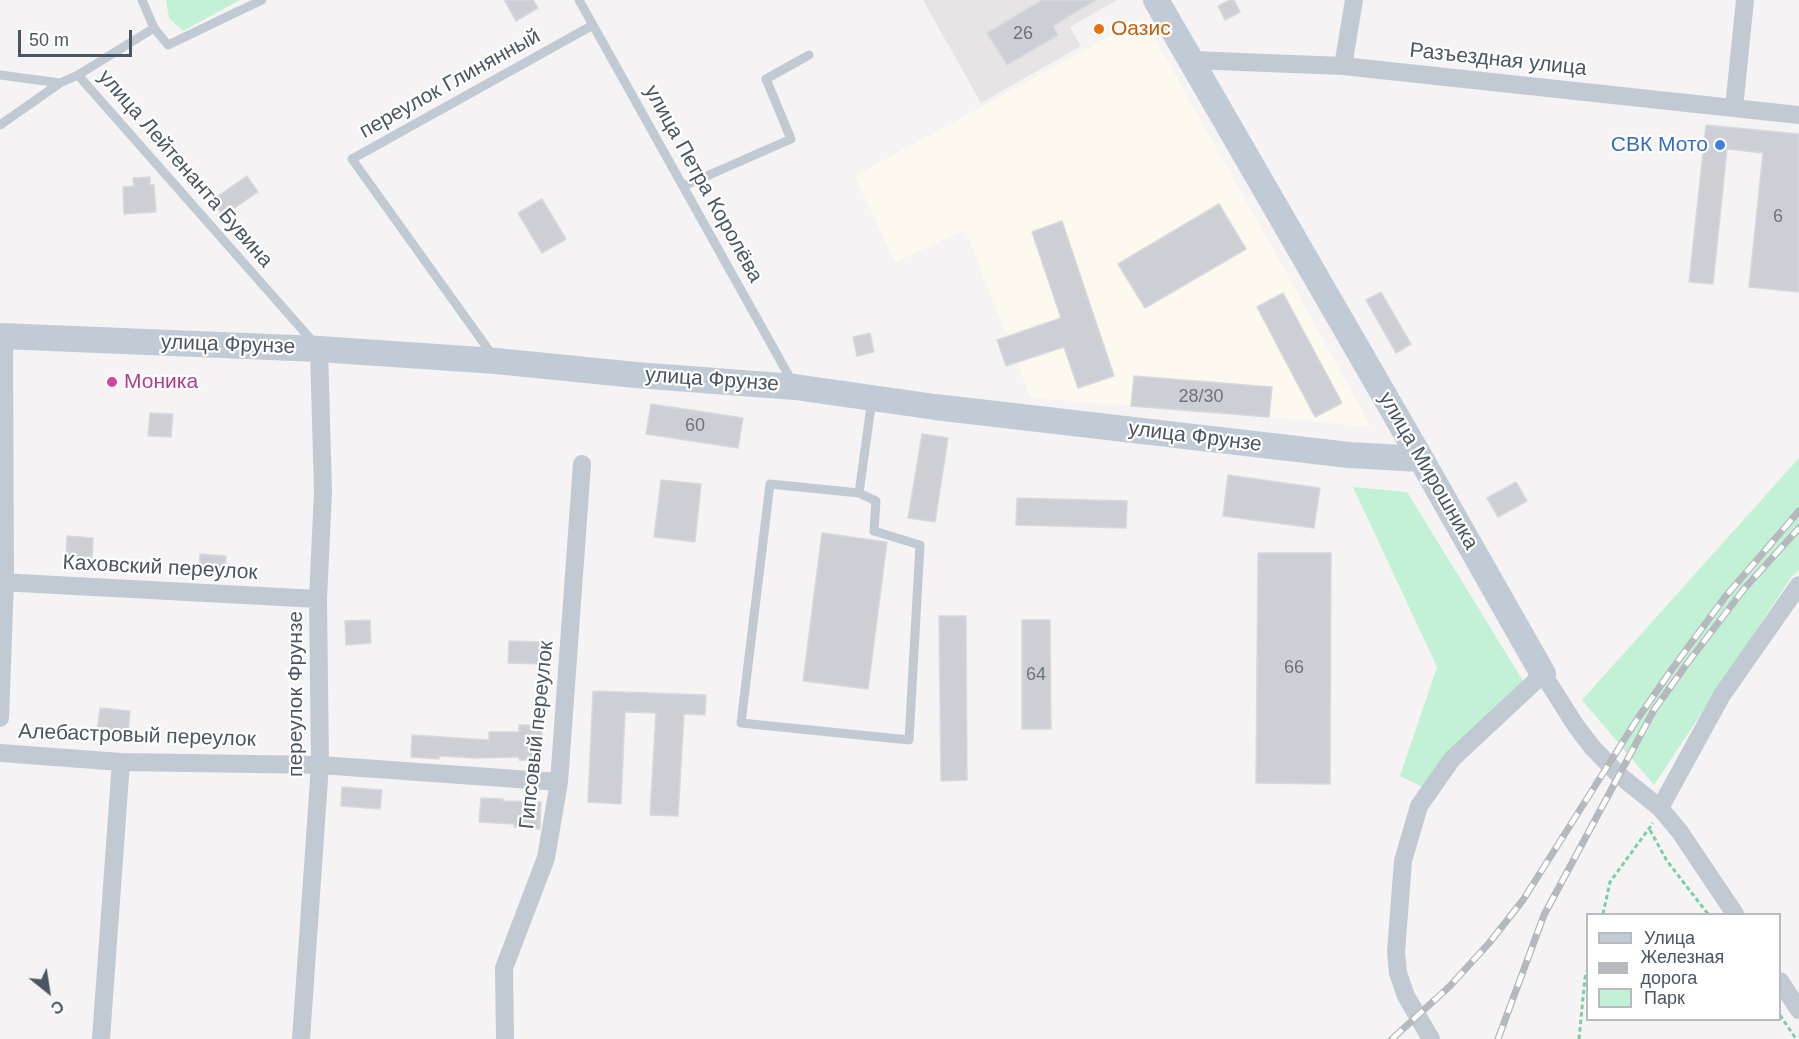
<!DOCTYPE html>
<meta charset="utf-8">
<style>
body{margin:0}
#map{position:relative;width:1799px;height:1039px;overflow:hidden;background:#f5f3f3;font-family:Helvetica,sans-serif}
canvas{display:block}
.legend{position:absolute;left:1586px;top:913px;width:195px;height:108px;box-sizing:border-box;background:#fff;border:2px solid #b7bbc0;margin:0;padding:8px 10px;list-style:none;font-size:18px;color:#4a5661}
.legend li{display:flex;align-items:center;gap:12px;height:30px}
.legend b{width:30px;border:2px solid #b7bbc0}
.north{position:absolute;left:18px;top:961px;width:60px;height:60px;-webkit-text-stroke:4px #fff;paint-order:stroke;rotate:150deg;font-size:16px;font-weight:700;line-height:24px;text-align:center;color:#4a5661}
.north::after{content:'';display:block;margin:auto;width:21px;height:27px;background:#4a5661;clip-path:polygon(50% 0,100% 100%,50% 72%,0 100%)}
.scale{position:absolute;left:18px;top:30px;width:114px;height:27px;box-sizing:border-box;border:3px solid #4a5661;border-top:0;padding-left:8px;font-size:18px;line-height:21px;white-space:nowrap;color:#4a5661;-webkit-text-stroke:4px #fff;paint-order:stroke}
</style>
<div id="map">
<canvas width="1799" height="1039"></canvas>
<ul class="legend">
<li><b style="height:8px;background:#c1cbd6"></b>Улица</li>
<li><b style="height:8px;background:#b5b8bd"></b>Железная дорога</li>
<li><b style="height:16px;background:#c3f1d5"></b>Парк</li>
</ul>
<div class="north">С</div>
<div class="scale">50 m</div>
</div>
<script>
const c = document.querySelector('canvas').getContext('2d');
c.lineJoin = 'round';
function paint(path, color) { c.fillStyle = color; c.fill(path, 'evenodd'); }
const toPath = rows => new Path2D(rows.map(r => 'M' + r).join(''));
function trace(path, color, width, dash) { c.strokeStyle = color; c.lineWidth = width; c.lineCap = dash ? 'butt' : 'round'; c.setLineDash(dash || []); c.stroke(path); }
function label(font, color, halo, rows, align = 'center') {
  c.font = font + ' Helvetica,sans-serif'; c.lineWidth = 4.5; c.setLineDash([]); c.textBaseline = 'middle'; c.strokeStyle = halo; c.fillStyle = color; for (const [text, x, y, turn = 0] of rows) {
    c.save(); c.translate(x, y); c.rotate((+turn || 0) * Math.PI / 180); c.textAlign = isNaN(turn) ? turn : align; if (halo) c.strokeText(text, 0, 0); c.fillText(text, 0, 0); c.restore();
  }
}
const commercial = toPath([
 [1143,18,1291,281,1371,427,1269,417,1031,398,965,230,895,262,855,176]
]);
const education = toPath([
 [923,0,1117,0,1070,27,1081,46,981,103]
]);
const green = toPath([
 [166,0,240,0,183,31,169,18],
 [1799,458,1799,570,1792,576,1654,785,1582,700],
 [1353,487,1407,492,1528,689,1429,790,1400,776,1437,667]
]);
const building = toPath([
 [504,0,533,0,538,8,516,21,504,0],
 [1042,0,1096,0,1053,26,1058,35,1007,65,987,33,1042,0],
 [1230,0,1234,0,1240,12,1225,20,1218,6,1230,0],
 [1706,125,1799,134,1799,292,1749,287,1763,153,1727,149,1713,284,1689,282,1706,125],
 [247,176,258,192,223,216,212,200,247,176],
 [150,177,150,185,154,185,156,212,124,214,123,187,134,186,133,178,150,177],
 [542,199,566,239,542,253,518,213,542,199],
 [1219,204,1246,249,1145,308,1118,264,1219,204],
 [1062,221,1114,376,1078,388,1064,347,1006,366,997,340,1061,318,1032,232,1062,221],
 [1381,292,1411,344,1396,353,1366,300,1381,292],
 [1283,293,1342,403,1315,417,1257,307,1283,293],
 [870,333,874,352,857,356,853,337,870,333],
 [1134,376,1272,387,1269,417,1131,406,1134,376],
 [651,404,743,418,738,448,646,434,651,404],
 [150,413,173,414,171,437,148,436,150,413],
 [922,434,948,438,935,522,908,518,922,434],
 [1228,475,1320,488,1314,528,1223,516,1228,475],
 [661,480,701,484,695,542,654,537,661,480],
 [1516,482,1527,501,1498,517,1487,498,1516,482],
 [1017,498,1127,501,1126,528,1016,525,1017,498],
 [822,533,887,542,868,689,803,681,822,533],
 [67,536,93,538,92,560,66,559,67,536],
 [1258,553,1331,553,1330,784,1256,783,1258,553],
 [200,554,226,556,225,574,199,573,200,554],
 [939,616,966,616,967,780,941,781,939,616],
 [370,620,371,643,346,645,345,621,370,620],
 [1022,620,1050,620,1051,729,1022,729,1022,620],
 [509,641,544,642,543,664,508,663,509,641],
 [593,691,706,695,705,715,684,714,678,816,650,815,656,713,625,712,621,804,588,802,593,691],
 [100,708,130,711,128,735,97,732,100,708],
 [519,725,542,725,542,760,519,760,519,757,475,758,439,756,439,759,411,757,412,735,489,740,489,732,519,732,519,725],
 [342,787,382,790,380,809,341,806,342,787],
 [481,798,503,799,503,801,541,802,540,829,514,827,514,824,479,822,481,798]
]);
const path = toPath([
 [1650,830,1667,861,1708,914],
 [1603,914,1610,882,1653,823],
 [1780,1015,1796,1039],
 [1579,1039,1585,978,1588,969]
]);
const lane = toPath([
 [142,0,154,28,78,75,315,344],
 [579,0,794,385],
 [154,28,168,45,262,0],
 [0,75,60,83,78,75],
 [0,125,60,83],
 [684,186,791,139,766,79,809,55],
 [493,356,352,159,593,25],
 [859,493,876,501,874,531,920,545,909,740,741,723,770,484,859,493,872,399]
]);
const street = toPath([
 [1191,60,1343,66,1799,115],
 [1343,66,1354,0],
 [1734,108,1745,0],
 [0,582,318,599],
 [0,718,5,582,4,336],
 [0,753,121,762,320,765,559,782],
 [1660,808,1722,695,1799,585],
 [1780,981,1799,1010],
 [101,1039,121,762],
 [301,1039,320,765,318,599,323,492,319,349],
 [505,1039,504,968,546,858,559,782,582,464],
 [1431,1039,1406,996,1398,973,1396,952,1403,861,1419,806,1452,759,1543,674,1576,726,1592,747,1619,775,1660,808,1680,832,1735,914]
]);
const secondary = toPath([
 [1156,0,1421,459,1543,674],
 [0,336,319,349,496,361,636,375,795,387,935,407,1349,455,1421,459]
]);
const rail = toPath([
 [1392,1039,1450,986,1490,942,1523,900,1636,721,1672,669,1725,597,1799,511],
 [1498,1039,1544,915,1654,710,1686,665,1744,589,1799,528]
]);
const markers = [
 [1099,29,6,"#e8710a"],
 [1720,145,6,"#3f7fe0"],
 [112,382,6,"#d1479c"]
];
const numberNames = [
 ["26",1023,34],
 ["6",1778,217],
 ["28/30",1201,397],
 ["60",695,426],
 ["66",1294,668],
 ["64",1036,675]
];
const foodNames = [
 ["Оазис",1111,29]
];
const streetNames = [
 ["Разъездная улица",1498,60,6],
 ["переулок Глинянный",450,84,-29],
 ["улица Лейтенанта Бувина",185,169,49],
 ["улица Петра Королёва",703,184,61],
 ["улица Фрунзе",228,345,2],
 ["улица Фрунзе",712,380,4],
 ["улица Фрунзе",1195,437,7],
 ["улица Мирошника",1428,471,60],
 ["Каховский переулок",160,568,3],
 ["переулок Фрунзе",296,694,-90],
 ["Гипсовый переулок",537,735,-84],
 ["Алебастровый переулок",137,736,2]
];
const shopNames = [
 ["СВК Мото",1708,145]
];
const hotelNames = [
 ["Моника",124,382]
];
paint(commercial, '#fdf9ef');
paint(education, '#e6e4e5');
paint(green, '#c3f1d5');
paint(building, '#cdcfd5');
trace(building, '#d7d9de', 1.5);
trace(path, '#7ad0a6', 3, [4.5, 3]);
trace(lane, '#c1cad2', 9);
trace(street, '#c1cad2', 18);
trace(secondary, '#c1cbd6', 26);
trace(rail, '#b5b8bd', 7);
trace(rail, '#fff', 4.5, [14]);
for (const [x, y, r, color] of markers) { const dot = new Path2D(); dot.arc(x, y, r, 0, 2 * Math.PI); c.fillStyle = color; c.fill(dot); trace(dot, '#fff', 2); }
label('18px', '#6b747e', null, numberNames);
label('21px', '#c56008', '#fff', foodNames, 'left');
label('21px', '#4a5661', '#fff', streetNames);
label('21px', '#366cbe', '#fff', shopNames, 'right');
label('21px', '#b23c85', '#fff', hotelNames, 'left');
</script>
